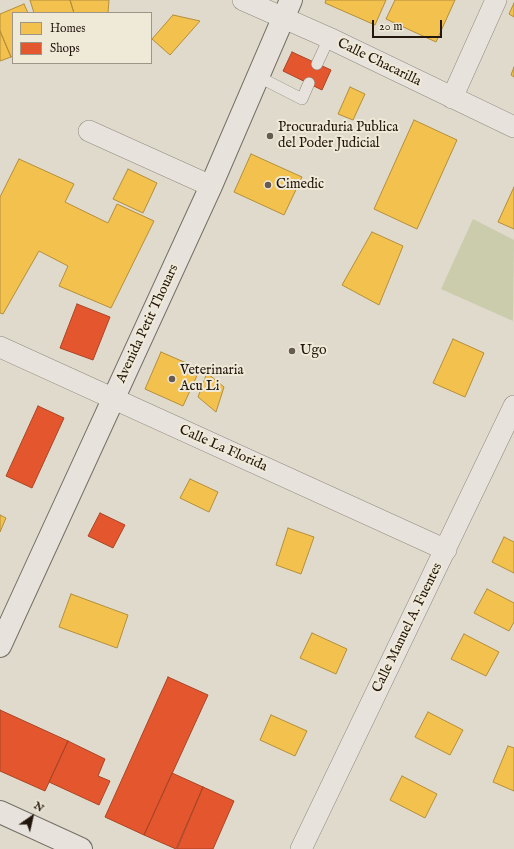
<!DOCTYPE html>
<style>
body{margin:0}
#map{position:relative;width:514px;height:849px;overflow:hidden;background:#dfdacb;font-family:"IM FELL English",serif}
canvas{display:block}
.legend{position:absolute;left:12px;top:12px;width:140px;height:52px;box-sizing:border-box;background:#efe9d8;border:1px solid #9d9587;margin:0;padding:5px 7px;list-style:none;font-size:12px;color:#23160d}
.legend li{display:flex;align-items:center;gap:8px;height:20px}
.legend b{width:20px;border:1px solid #9d9587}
.north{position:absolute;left:12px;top:797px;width:40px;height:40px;-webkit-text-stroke:3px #efe9d8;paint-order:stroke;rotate:34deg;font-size:11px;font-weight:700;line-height:16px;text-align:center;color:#23160d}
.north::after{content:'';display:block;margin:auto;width:14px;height:18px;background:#23160d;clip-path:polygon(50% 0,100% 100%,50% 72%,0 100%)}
.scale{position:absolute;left:372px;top:20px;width:70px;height:18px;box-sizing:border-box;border:2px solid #23160d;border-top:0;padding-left:5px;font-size:12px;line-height:14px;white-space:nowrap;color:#23160d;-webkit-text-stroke:3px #efe9d8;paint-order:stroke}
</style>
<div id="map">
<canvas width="514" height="849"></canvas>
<ul class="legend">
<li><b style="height:11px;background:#f2c14e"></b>Homes</li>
<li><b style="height:11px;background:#e4572e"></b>Shops</li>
</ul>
<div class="north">N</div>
<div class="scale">20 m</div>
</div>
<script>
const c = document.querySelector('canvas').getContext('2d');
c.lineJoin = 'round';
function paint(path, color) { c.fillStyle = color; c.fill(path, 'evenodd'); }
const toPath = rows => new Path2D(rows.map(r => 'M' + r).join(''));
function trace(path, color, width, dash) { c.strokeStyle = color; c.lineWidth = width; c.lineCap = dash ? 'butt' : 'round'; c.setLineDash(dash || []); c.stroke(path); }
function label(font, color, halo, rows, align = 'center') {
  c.font = font + ' "IM FELL English",serif'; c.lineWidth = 4; c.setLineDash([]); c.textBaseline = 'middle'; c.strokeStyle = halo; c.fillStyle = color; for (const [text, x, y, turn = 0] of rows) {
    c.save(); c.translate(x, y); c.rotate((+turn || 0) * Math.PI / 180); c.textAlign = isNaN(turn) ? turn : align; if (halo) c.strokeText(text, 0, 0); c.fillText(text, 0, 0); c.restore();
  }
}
const green = toPath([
 [473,219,514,240,513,321,441,289]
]);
const homes = toPath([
 [30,0,70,0,74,13,34,13,30,0],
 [70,0,109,0,108,13,74,13,70,0],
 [326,0,386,0,375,25,325,3,326,0],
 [395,0,455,0,436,42,386,19,395,0],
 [514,3,514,17,509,14,514,3],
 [24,4,28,13,13,13,13,56,11,57,0,31,0,14,24,4],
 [173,15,200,21,170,55,152,39,173,15],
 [0,31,11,57,0,61,0,31],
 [514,67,514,77,511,75,514,67],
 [350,87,365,94,353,120,338,114,350,87],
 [414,120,457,140,417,229,374,209,414,120],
 [251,154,302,177,284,215,234,192,251,154],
 [19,159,74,184,65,202,108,223,117,204,154,221,111,308,59,286,68,266,39,251,3,314,0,313,0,197,19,159],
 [128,169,157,183,143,213,113,199,128,169],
 [514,187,514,229,498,222,514,187],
 [372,232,403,246,379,305,342,285,372,232],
 [453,339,484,353,465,397,433,383,453,339],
 [161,352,200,369,183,406,145,389,161,352],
 [207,373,224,387,216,412,198,397,207,373],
 [190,479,218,492,209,512,180,498,190,479],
 [0,515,6,518,0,532,0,515],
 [288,528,314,537,301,574,276,565,288,528],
 [504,537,514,542,514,573,492,562,504,537],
 [487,589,514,603,514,622,509,631,474,613,487,589],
 [71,594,128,615,117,648,59,627,71,594],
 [312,633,347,649,336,674,300,658,312,633],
 [464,634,499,652,486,676,451,659,464,634],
 [428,712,463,730,450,755,415,737,428,712],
 [271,715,307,731,295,756,260,740,271,715],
 [508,746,514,748,514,791,493,782,508,746],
 [402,776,437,794,425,818,390,800,402,776]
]);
const shops = toPath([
 [292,52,331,70,322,90,283,71,292,52],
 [77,304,110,317,93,360,60,348,77,304],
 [38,406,64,418,32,488,6,476,38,406],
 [100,513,125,525,113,548,88,536,100,513],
 [168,677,208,695,144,835,105,817,168,677],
 [0,710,68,741,45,791,0,771,0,710],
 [68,741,105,759,98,776,110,781,99,805,49,782,68,741],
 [172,773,203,787,176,849,144,835,172,773],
 [203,787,234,801,213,849,177,849,203,787]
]);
const lane = toPath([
 [317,64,329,38],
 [259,77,302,99,309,83]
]);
const street = toPath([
 [243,0,329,38,514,127],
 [452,98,496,0],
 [89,131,211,186],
 [0,347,446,550],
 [301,849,514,406]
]);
const secondary = toPath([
 [0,646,211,186,291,0],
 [0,812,81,849]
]);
const markers = [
 [270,136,4,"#655b50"],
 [268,185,4,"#655b50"],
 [292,351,4,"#655b50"],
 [172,379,4,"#655b50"]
];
const streetNames = [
 ["Calle Chacarilla",379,63,26],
 ["Avenida Petit Thouars",148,324,-65],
 ["Calle La Florida",223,449,24],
 ["Calle Manuel A. Fuentes",408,628,-64]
];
const poiNames = [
 ["Procuraduria Publica",278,128],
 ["del Poder Judicial",278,144],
 ["Cimedic",276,185],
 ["Ugo",300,351],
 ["Veterinaria",180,371],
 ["Acu Li",180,387]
];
paint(green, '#caccac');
paint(homes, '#f2c14e');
trace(homes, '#b48e3a', 1);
paint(shops, '#e4572e');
trace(shops, '#aa4424', 1);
trace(lane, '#8e8980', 12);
trace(street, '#8e8980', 22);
trace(secondary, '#746f66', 24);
trace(lane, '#e7e3dc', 11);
trace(street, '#e7e3dc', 21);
trace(secondary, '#e7e3dc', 22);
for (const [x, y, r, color] of markers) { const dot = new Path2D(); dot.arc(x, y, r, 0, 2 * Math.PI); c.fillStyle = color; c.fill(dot); trace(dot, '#efe9d8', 1.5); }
label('14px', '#23160d', '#efe9d8', streetNames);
label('14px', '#23160d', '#efe9d8', poiNames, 'left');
</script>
